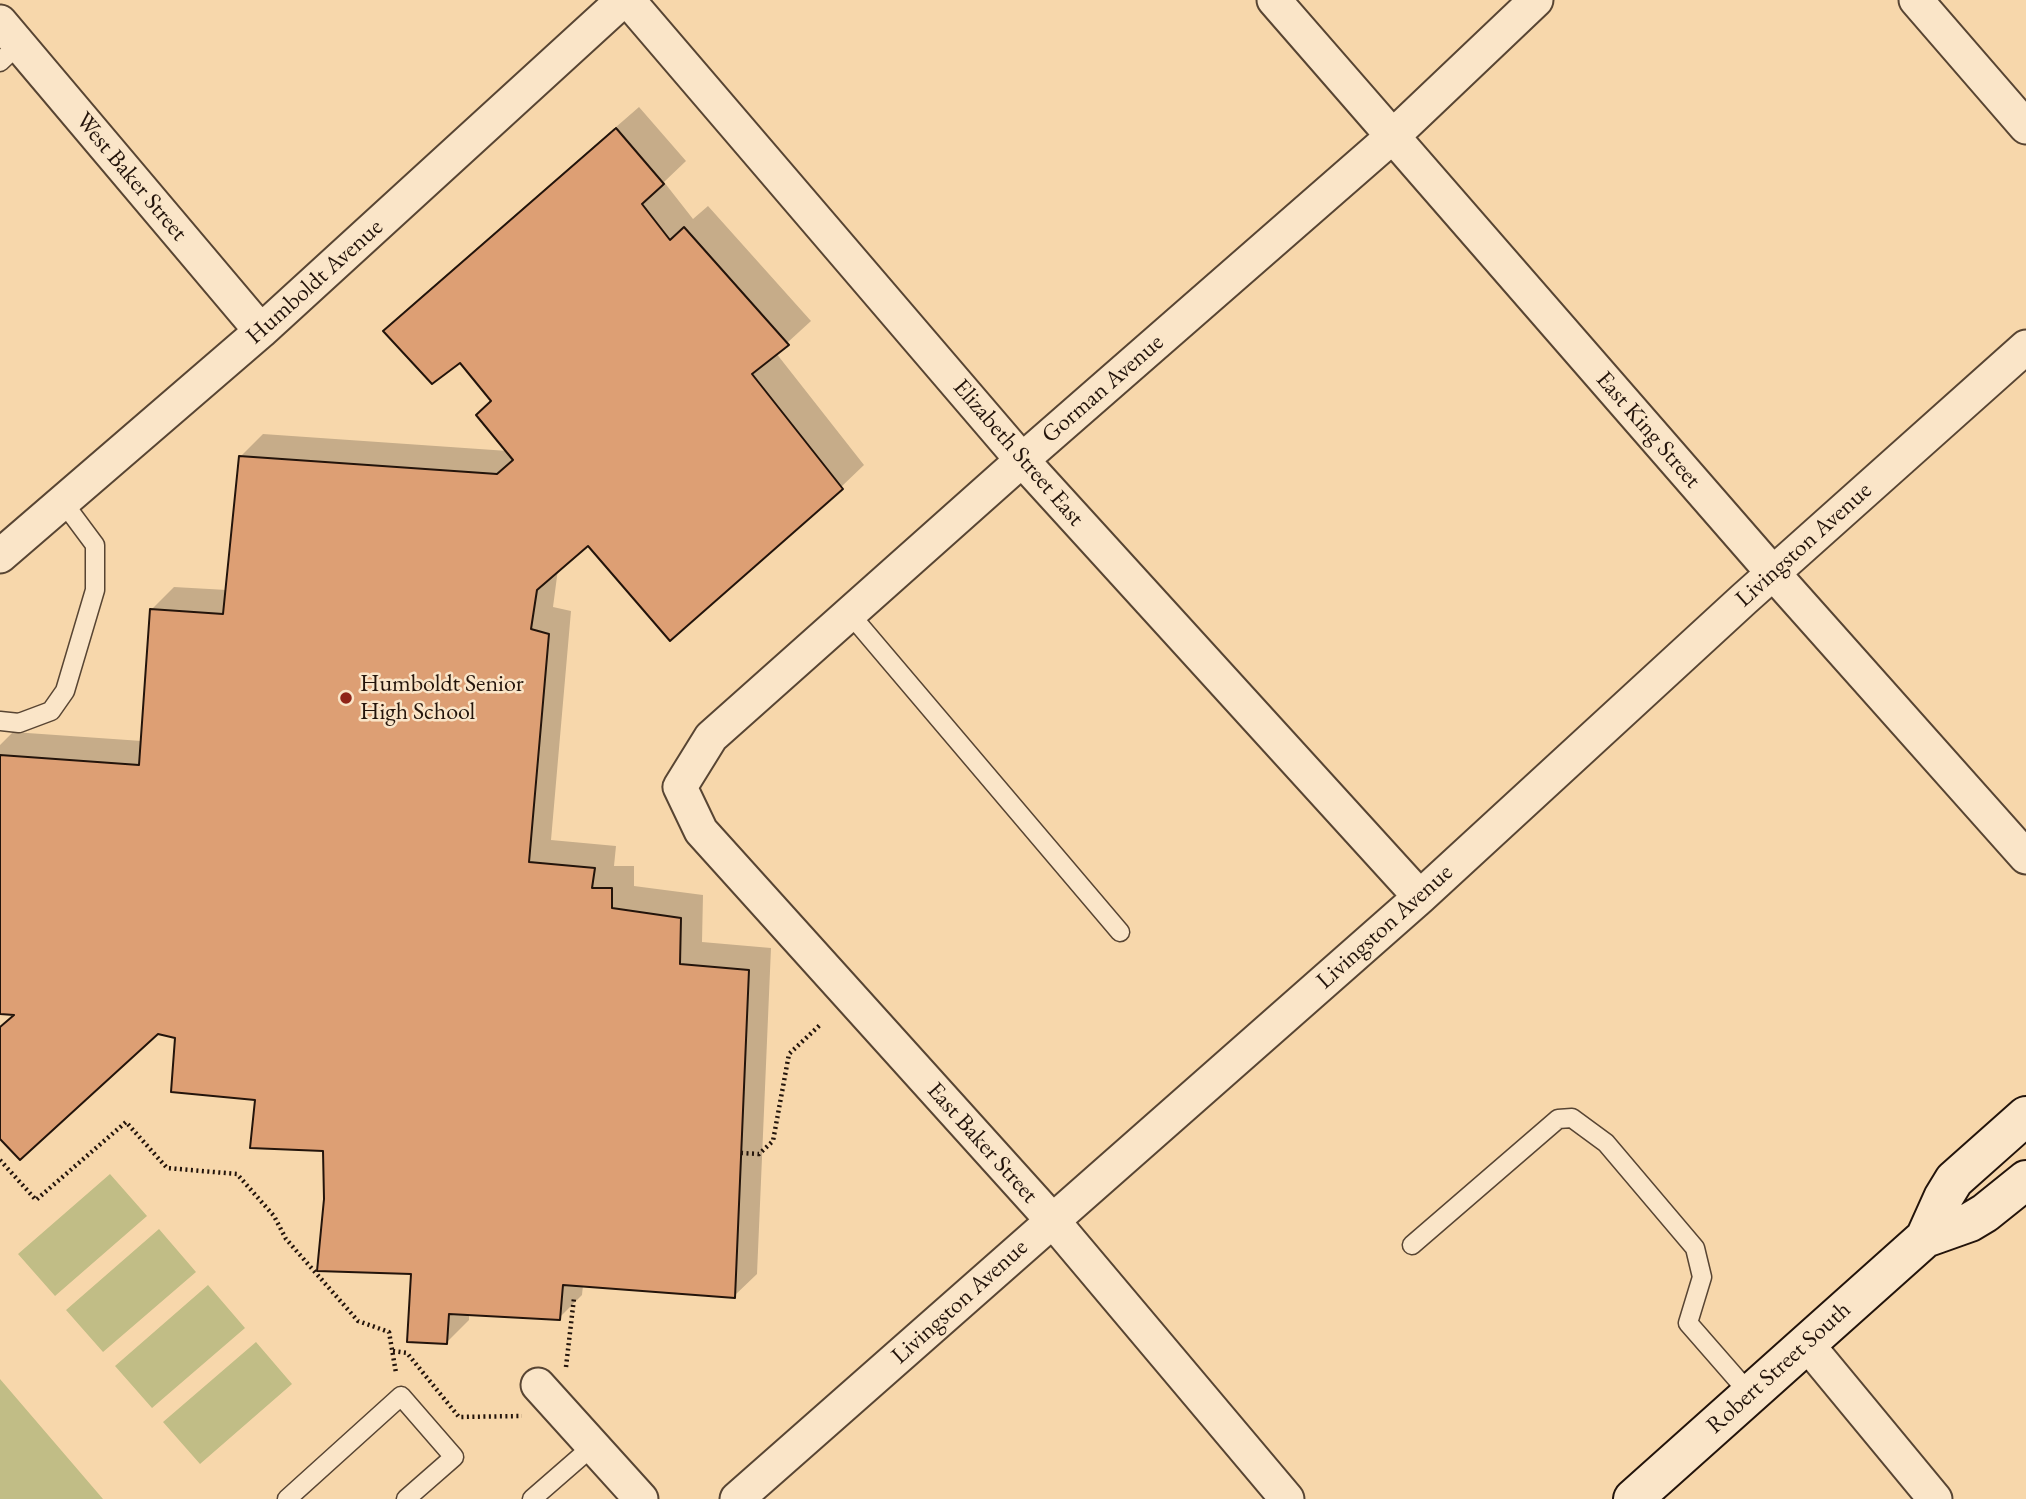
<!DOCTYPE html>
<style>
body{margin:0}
canvas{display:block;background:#f7d7ab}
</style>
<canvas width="2026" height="1499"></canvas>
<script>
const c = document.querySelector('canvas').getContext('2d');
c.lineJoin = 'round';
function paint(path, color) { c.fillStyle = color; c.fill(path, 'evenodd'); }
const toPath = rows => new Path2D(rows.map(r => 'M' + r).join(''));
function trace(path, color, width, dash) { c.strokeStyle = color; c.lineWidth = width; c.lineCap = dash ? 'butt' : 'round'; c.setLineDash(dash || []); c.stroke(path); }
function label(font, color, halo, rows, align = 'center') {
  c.font = font + ' "EB Garamond",serif'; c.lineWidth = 5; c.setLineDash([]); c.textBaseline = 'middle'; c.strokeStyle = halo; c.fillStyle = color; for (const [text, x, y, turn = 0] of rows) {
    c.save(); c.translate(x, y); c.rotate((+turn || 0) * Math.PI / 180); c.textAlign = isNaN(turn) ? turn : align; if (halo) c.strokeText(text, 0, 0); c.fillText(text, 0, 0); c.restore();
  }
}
const green = toPath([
 [110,1174,147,1216,55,1296,18,1254],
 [159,1229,196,1272,103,1352,66,1310],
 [208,1285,245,1328,152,1408,115,1366],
 [256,1342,292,1384,200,1464,163,1422],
 [0,1379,103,1499,0,1499]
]);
const shadow = toPath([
 [639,107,686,161,664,182,693,219,708,206,811,321,776,353,864,465,841,487,588,543,558,569,553,607,571,611,551,840,616,846,614,866,634,866,634,886,703,895,702,942,771,948,757,1274,734,1296,583,1285,582,1295,559,1318,469,1313,469,1320,446,1343,412,1272,326,1199,324,1149,176,1036,158,1032,0,1137,0,1027,15,1013,0,1012,0,745,13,732,142,741,152,609,174,587,227,590,240,457,263,434,508,451,493,400,460,360,386,331,408,308]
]);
const building = toPath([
 [616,128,664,184,642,204,670,240,684,227,789,345,752,374,843,489,670,641,588,546,537,590,531,629,549,634,529,862,595,868,592,888,612,888,612,908,681,918,680,964,749,970,735,1298,563,1285,560,1320,449,1314,447,1344,407,1342,411,1274,317,1271,324,1199,323,1151,250,1148,255,1100,171,1092,175,1038,158,1034,20,1160,0,1139,0,1027,14,1015,0,1014,0,755,139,765,150,609,223,614,239,456,497,474,513,460,476,415,491,401,460,363,432,384,383,331,616,128]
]);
const path = toPath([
 [741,1153,759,1154,773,1141,789,1054,821,1024],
 [0,1160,36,1200,126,1122,167,1168,237,1174,274,1216,286,1239,358,1321,389,1332,396,1373],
 [393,1351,407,1353,459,1417,522,1416],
 [566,1367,574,1298]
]);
const service = toPath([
 [0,62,19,44],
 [850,614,1120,932],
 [0,721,19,723,51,711,65,691,95,590,95,545,63,502],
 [1412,1245,1558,1119,1572,1118,1606,1143,1695,1248,1702,1277,1688,1323,1750,1394],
 [287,1499,401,1396,454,1457,406,1499],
 [532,1499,594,1445]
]);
const minor = toPath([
 [628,0,1022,460,1420,897],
 [1274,0,1773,573,2026,857],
 [1916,0,2026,127],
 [0,22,261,331],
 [0,556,261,331,623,0],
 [1806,1343,1935,1499],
 [538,1385,641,1499],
 [737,1499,1420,897,1744,599,2026,347],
 [1287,1499,1052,1220,701,831,680,787,711,737,1022,460,1393,136,1536,0]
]);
const secondary = toPath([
 [1925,1238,1943,1198,1954,1180,2026,1116],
 [1633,1499,1925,1238,1970,1222,1985,1213,2026,1180]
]);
const markers = [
 [346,698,7,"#8f2418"]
];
const streetNames = [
 ["West Baker Street",131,177,50],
 ["Humboldt Avenue",315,282,-42],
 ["Gorman Avenue",1103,389,-41],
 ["East King Street",1648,430,49],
 ["Elizabeth Street East",1018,453,49],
 ["Livingston Avenue",1804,545,-42],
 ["Livingston Avenue",1385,927,-42],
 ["East Baker Street",982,1143,48],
 ["Livingston Avenue",960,1302,-42],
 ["Robert Street South",1779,1368,-42]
];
const poiNames = [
 ["Humboldt Senior",360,684],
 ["High School",360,712]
];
paint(green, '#c1bd86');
paint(shadow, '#0003');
paint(building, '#dd9f74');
trace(building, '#23140b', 2);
trace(service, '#584533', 21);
trace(minor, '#584533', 37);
trace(secondary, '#23140b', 42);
trace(path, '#23140b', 4.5, [2, 3.5]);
trace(service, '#fae5c8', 18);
trace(minor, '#fae5c8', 33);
trace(secondary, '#fae5c8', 38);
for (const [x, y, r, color] of markers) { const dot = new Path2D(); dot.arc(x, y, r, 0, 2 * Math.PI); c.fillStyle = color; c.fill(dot); trace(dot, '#fae5c8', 2.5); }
label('24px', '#23140b', '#fae5c8', streetNames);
label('24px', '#23140b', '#fae5c8', poiNames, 'left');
</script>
